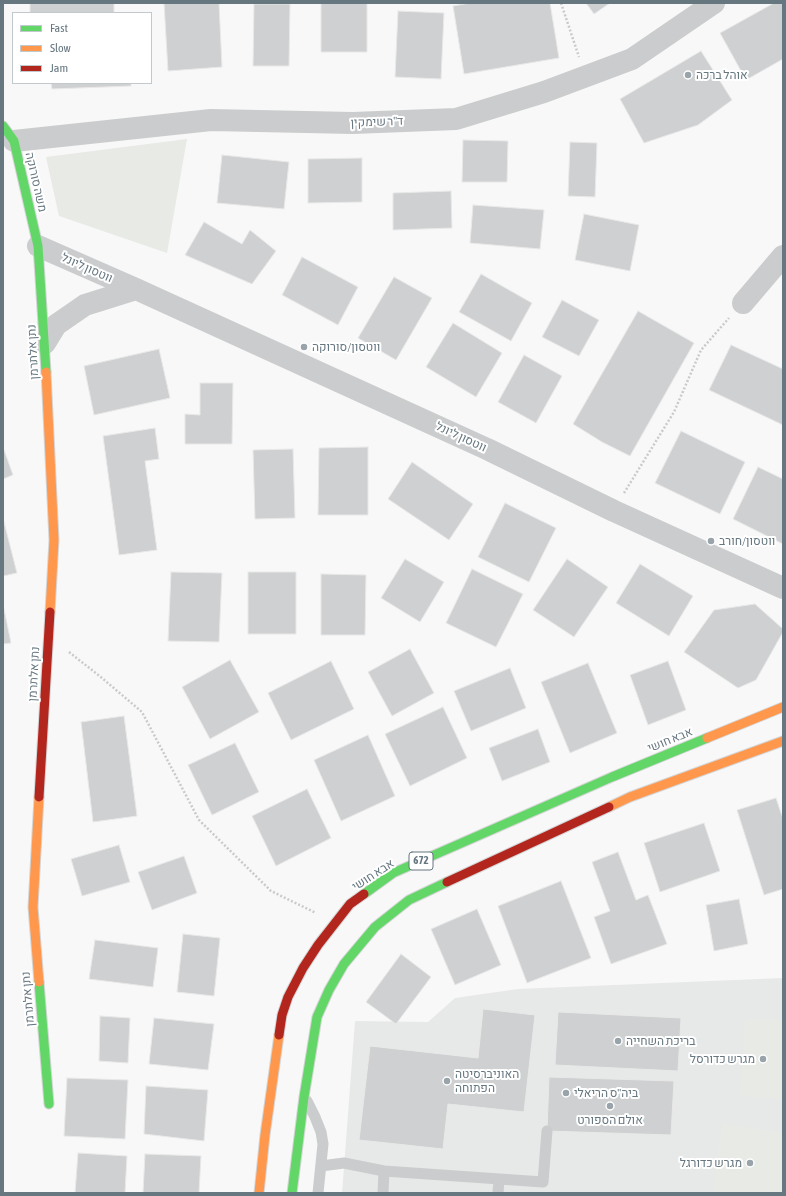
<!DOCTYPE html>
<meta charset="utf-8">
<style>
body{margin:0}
#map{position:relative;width:786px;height:1196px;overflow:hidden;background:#f8f8f8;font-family:"Asap Condensed",sans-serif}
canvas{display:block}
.frame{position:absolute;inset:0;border:4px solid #667780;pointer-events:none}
.legend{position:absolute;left:12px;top:12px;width:140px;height:72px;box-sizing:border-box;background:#fff;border:1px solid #c2c9cc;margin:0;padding:5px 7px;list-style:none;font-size:12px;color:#667780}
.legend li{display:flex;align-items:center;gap:8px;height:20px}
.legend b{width:20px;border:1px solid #c2c9cc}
</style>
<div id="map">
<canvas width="786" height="1196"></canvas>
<div class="frame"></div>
<ul class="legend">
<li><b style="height:5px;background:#63d668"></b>Fast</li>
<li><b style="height:5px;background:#ff974d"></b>Slow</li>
<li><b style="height:5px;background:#b3261e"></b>Jam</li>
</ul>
</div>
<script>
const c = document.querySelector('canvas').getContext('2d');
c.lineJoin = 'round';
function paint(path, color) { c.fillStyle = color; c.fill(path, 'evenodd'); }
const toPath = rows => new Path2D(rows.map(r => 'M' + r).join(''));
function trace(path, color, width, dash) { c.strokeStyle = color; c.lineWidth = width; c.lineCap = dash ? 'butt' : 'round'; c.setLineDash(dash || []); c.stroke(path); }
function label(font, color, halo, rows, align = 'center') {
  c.font = font + ' "Asap Condensed",Heebo,sans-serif'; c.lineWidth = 4; c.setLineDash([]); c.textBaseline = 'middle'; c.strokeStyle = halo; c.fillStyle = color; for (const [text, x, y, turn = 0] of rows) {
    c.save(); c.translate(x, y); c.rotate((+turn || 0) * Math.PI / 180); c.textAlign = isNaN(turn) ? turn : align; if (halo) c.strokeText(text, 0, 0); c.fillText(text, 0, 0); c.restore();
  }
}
const built = toPath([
 [783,978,783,1193,342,1193,355,1021,428,1022,455,998,518,989]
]);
const green = toPath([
 [187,139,167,253,59,216,46,157],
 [745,1019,783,1021,783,1099,740,1096],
 [722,1124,783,1133,783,1193,713,1193]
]);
const building = toPath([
 [30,3,114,3,114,13,30,13,30,3],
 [164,3,219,3,222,67,168,71,164,3],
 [321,3,367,3,367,52,321,52,321,3],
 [470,3,550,3,559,58,464,74,453,6,470,3],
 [586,3,610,3,594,14,586,3],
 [774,3,783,3,783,59,746,80,720,33,774,3],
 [254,4,290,4,289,66,253,66,254,4],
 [398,11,444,13,441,79,395,77,398,11],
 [701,51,732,100,698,125,644,143,620,99,701,51],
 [51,83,131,83,131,86,52,89,51,83],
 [463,140,508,141,507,182,462,182,463,140],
 [570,142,597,143,595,197,568,196,570,142],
 [222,155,289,162,284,209,217,203,222,155],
 [362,158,362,202,308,203,308,159,362,158],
 [451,191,452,228,393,230,393,193,451,191],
 [473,205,544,210,540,249,470,243,473,205],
 [584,214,639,225,630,271,575,260,584,214],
 [204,222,242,244,250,230,276,251,252,284,185,255,204,222],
 [302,257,358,287,338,325,282,295,302,257],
 [481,274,532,303,511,341,459,312,481,274],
 [394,277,432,298,396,360,358,338,394,277],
 [562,300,599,320,579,356,542,337,562,300],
 [638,311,694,343,630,456,602,442,573,424,638,311],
 [453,323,502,353,476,397,426,367,453,323],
 [731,345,783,369,783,425,709,390,731,345],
 [159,349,170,398,94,415,84,366,159,349],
 [524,355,562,376,536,423,498,402,524,355],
 [200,383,233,383,232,444,185,444,185,414,200,415,200,383],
 [155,428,159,459,145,461,157,550,119,555,103,436,155,428],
 [681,431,745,462,720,514,655,483,681,431],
 [3,447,13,475,3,479,3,447],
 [368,447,368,515,318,515,319,448,368,447],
 [293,449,295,518,255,519,253,450,293,449],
 [412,462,473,504,449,540,388,499,412,462],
 [758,467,783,479,783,544,733,519,758,467],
 [505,503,556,528,529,582,478,557,505,503],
 [3,518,17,573,3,576,3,518],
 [405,559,444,582,420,622,381,598,405,559],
 [567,559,608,587,574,637,533,610,567,559],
 [640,564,693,596,669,636,616,603,640,564],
 [472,569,523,594,496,647,446,623,472,569],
 [171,572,222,573,219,642,168,641,171,572],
 [248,572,296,572,296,634,248,634,248,572],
 [321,574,366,575,365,635,321,635,321,574],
 [3,604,11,643,3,644,3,604],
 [755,604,783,629,783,632,756,680,738,688,684,652,714,610,755,604],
 [410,649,434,693,392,716,368,672,410,649],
 [230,660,259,712,210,739,182,687,230,660],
 [331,661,354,709,291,740,268,693,331,661],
 [668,661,686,710,648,725,630,675,668,661],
 [588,663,617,733,570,753,541,682,588,663],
 [510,668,526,708,471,731,454,691,510,668],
 [443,707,467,758,410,786,385,734,443,707],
 [124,716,137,816,93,822,81,722,124,716],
 [538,729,550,762,502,781,489,748,538,729],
 [368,735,395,796,341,821,314,760,368,735],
 [235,743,259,792,212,815,188,765,235,743],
 [307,789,331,838,276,866,252,816,307,789],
 [776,798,783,819,783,889,764,895,737,810,776,798],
 [704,823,720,871,660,892,644,843,704,823],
 [119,845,130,882,82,896,71,859,119,845],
 [618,852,636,900,648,895,667,944,611,964,594,917,610,911,592,862,618,852],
 [184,856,197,893,152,910,138,872,184,856],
 [561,881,591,958,527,983,498,906,561,881],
 [739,899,748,944,714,951,706,905,739,899],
 [477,909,501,965,455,985,431,929,477,909],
 [183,934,220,938,214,996,177,992,183,934],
 [95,940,158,948,153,987,89,979,95,940],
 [401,954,431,977,396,1024,366,1002,401,954],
 [483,1009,535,1015,524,1112,448,1104,443,1149,359,1140,370,1046,478,1058,483,1009],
 [558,1012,681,1018,678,1071,555,1065,558,1012],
 [100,1016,130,1018,128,1063,99,1061,100,1016],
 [154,1018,214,1024,208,1070,149,1064,154,1018],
 [549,1077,674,1081,671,1135,547,1131,549,1077],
 [67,1078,128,1080,125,1139,64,1136,67,1078],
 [146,1086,208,1090,204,1141,144,1134,146,1086],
 [78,1153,127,1156,125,1193,75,1193,78,1153],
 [145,1154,201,1156,199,1193,143,1193,145,1154]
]);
const path = toPath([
 [561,3,579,57],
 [624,493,674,412,701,350,729,318],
 [69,652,102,678,142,712,199,820,271,891,316,913]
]);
const lane = toPath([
 [307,1101,315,1117,321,1132,323,1144,318,1193],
 [321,1166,344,1163,384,1171,543,1182,547,1131],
 [383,1193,384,1171],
 [498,1193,499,1179]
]);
const street = toPath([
 [14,141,211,120,353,123,456,119,544,92,632,59,714,3],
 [38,246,136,289,487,449,614,511,783,588],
 [743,303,783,256],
 [45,343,56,325,85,305,136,289]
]);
const fast = toPath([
 [3,126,14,141,38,246,46,372],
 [364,894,393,873,612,777,707,738],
 [39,982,49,1104],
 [292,1193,304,1097,317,1017,329,990,344,964,375,927,409,900,447,882]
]);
const slow = toPath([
 [46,372,54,540,50,612],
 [707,738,783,707],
 [609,807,630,797,783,741],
 [39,982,33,907,39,797],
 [259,1193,265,1135,279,1035]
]);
const jam = toPath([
 [39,797,50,612],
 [447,882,609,807],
 [279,1035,282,1015,288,997,303,968,318,945,350,904,364,894]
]);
const markers = [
 [688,75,4,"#99a4aa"],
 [304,347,4,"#99a4aa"],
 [711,541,4,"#99a4aa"],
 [618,1041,4,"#99a4aa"],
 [763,1059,4,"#99a4aa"],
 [447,1081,4,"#99a4aa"],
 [566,1093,4,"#99a4aa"],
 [610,1106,4,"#99a4aa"],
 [750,1163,4,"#99a4aa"]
];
const shields = [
 [421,861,24]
];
const shieldNames = [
 ["672",421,861]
];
const poiNames = [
 ["אוהל ברכה",696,75],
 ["ווטסון/סורוקה",312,347],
 ["ווטסון/חורב",719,541],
 ["בריכת השחייה",626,1041],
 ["מגרש כדורסל",755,1059,"right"],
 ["האוניברסיטה",455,1074],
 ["הפתוחה",455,1088],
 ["ביה\"ס הריאלי",574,1093],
 ["אולם הספורט",610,1120,"center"],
 ["מגרש כדורגל",742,1163,"right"]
];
const streetNames = [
 ["ד\"ר שימקין",377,122,-2],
 ["משה סורוקה",36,182,77],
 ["ווטסון ליונל",87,268,24],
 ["נתן אלתרמן",33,352,-93],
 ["ווטסון ליונל",461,437,25],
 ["נתן אלתרמן",34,674,-87],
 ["אבא חושי",670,740,-22],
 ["אבא חושי",373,875,-33],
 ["נתן אלתרמן",28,999,-95]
];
paint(built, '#e7e9e8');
paint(green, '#e7eae5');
paint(building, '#cfd0d1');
trace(building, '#e8e8e8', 1);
trace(fast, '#d4d5d6', 11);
trace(slow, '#d4d5d6', 11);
trace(jam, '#d4d5d6', 11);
trace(path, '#c8cacb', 2.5, [2, 2]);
trace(lane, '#cbcccd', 11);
trace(street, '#cbcccd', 22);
trace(fast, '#63d668', 9);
trace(slow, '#ff974d', 9);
trace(jam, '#b3261e', 9);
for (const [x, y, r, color] of markers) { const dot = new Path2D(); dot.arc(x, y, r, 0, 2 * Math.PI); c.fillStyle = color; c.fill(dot); trace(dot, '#fff', 1.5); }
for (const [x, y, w] of shields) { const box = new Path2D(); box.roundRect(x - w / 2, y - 9, w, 18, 3); c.fillStyle = '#fff'; c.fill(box); trace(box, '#667780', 1); }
label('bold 11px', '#667780', null, shieldNames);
label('12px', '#667780', '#fff', poiNames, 'left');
label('12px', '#667780', '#fff', streetNames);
</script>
